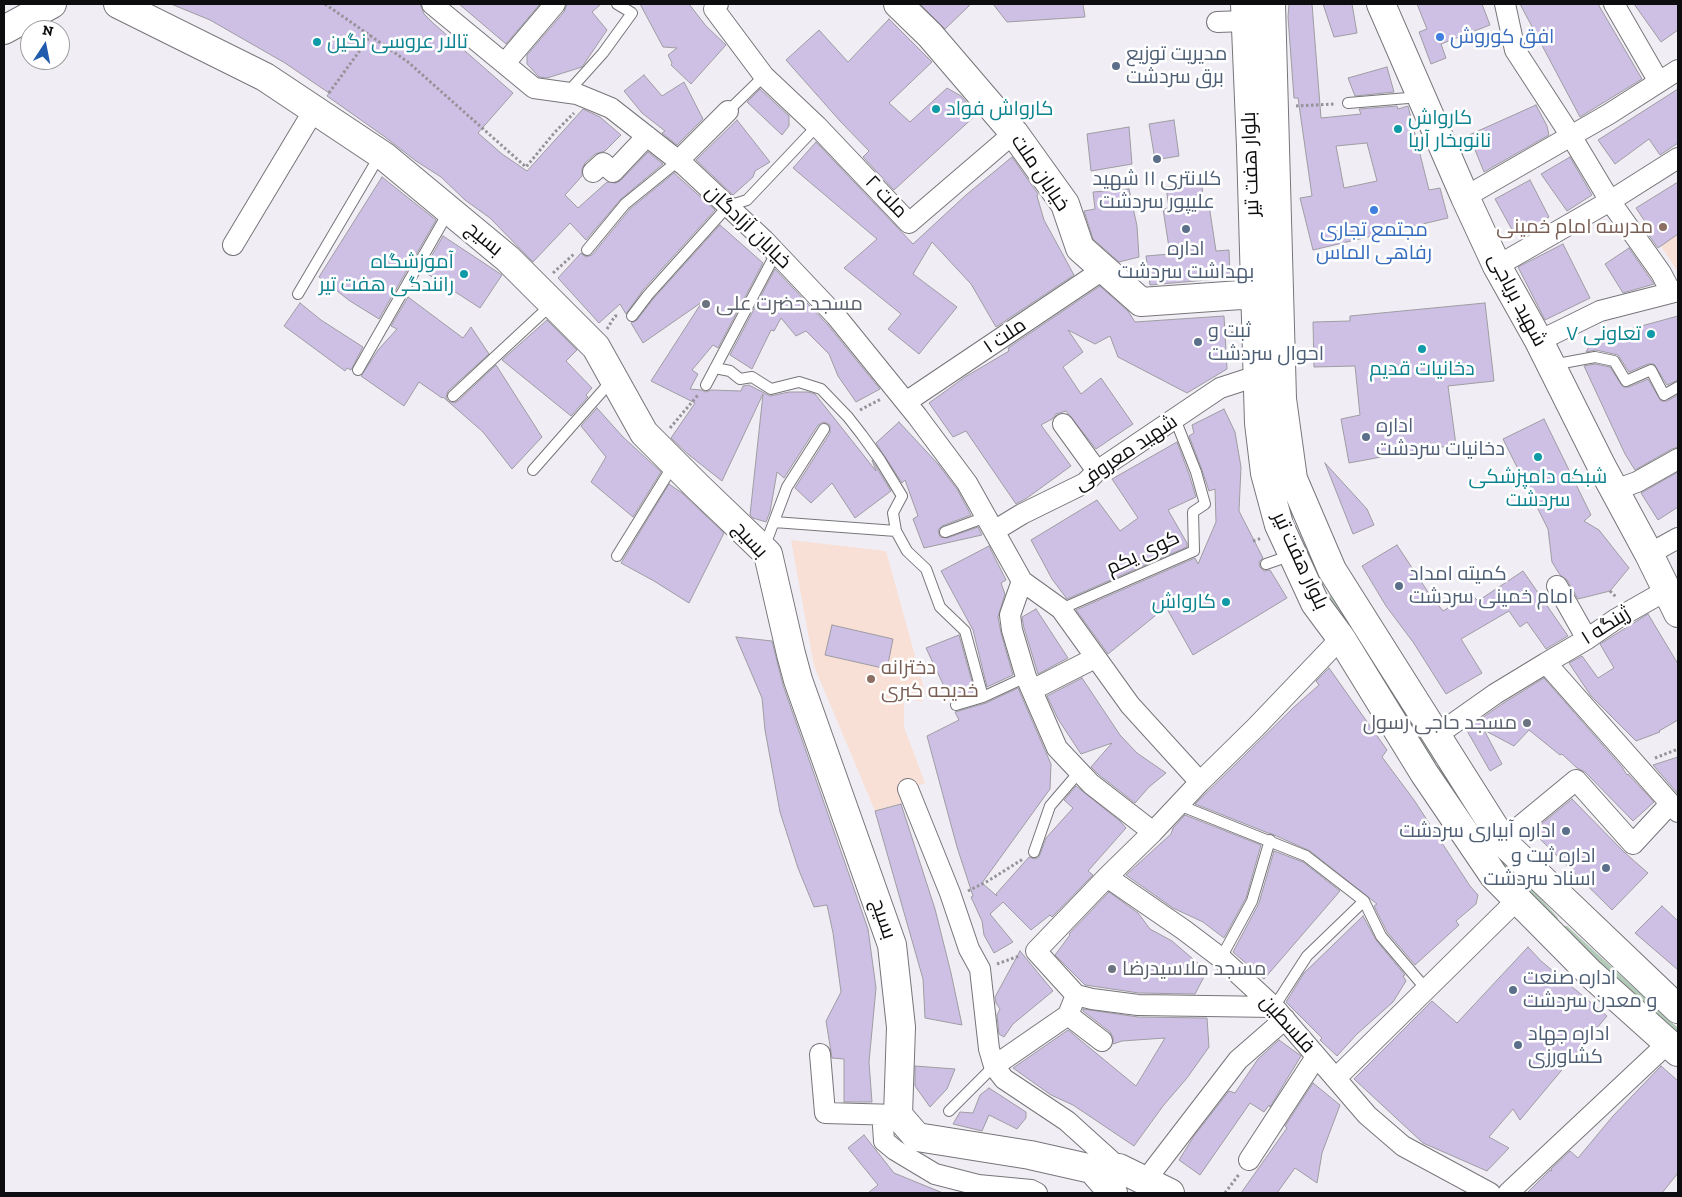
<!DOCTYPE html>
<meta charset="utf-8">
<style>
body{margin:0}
#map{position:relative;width:1682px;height:1197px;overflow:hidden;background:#f0eef4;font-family:"Zilla Slab",serif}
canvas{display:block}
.frame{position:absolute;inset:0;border:5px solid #0d0c0e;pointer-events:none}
.north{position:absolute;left:20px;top:20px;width:50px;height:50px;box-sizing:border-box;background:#fff;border:1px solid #9e9e9f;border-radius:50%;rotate:11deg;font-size:14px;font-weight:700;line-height:20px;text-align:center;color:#0d0c0e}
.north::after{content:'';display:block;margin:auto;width:18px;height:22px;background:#215bad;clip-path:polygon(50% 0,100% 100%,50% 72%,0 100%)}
</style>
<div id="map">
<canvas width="1682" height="1197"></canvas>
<div class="frame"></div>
<div class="north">N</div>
</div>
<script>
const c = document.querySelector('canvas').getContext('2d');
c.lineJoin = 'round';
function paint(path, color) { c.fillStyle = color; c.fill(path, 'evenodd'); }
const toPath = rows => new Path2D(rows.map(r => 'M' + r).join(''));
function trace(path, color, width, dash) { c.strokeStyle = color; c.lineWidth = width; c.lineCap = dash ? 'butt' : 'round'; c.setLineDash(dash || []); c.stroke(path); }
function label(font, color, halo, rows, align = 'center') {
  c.font = font + ' "Zilla Slab",Cairo,serif'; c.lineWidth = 5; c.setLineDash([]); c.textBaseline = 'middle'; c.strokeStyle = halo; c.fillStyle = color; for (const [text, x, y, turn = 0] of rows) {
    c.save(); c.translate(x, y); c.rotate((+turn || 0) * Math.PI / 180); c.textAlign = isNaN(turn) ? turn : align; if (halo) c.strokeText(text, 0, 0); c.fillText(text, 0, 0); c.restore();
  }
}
const education = toPath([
 [1678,182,1678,272,1636,208],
 [791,540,886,551,925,692,922,702,904,697,904,727,925,783,908,790,902,803,875,811,814,666]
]);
const green = toPath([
 [1330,595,1335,596,1437,759,1436,763,1430,761,1329,601],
 [1438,765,1443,766,1525,880,1558,918,1558,924,1514,881,1479,837,1435,770],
 [1562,926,1567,926,1678,1028,1678,1037,1561,929]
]);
const building = toPath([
 [171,4,420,4,424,14,433,23,513,93,478,133,502,154,527,171,583,109,600,117,621,135,605,151,595,154,585,163,582,169,582,176,565,195,578,208,607,182,616,183,621,180,648,152,663,164,621,199,586,240,570,223,533,262,490,218,465,200,441,177,416,161,385,137,327,96,329,93,285,63,210,20,171,4],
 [459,4,540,4,506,44,459,4],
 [567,4,601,4,592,12,607,30,582,67,547,78,539,77,527,64,527,55,564,12,567,4],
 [640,4,689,4,706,26,726,45,691,84,671,65,672,63,668,55,677,48,663,47,640,4],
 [920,4,971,4,945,29,920,4],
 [993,4,1083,4,1085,17,1007,22,993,4],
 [1289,4,1312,4,1321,118,1361,114,1359,109,1397,106,1398,109,1408,106,1429,190,1440,188,1448,218,1313,250,1300,198,1312,196,1298,98,1294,98,1288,17,1289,4],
 [1367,143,1377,181,1344,188,1336,146,1367,143],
 [1323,4,1352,4,1357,33,1334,37,1323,4],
 [1417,4,1482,4,1490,25,1441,44,1446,58,1431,64,1419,32,1427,29,1417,4],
 [1520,4,1598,4,1642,79,1580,117,1520,4],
 [1634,4,1678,4,1678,30,1661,42,1634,4],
 [889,19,932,62,889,103,910,122,947,88,961,96,977,114,894,190,863,157,869,151,840,121,786,60,819,30,848,62,889,19],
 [1387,67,1394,92,1355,96,1348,78,1387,67],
 [644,75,662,96,684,82,703,119,677,145,662,133,665,131,642,113,624,91,644,75],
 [760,89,789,116,789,126,782,135,747,102,760,89],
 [1678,89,1678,143,1660,155,1649,139,1615,164,1598,140,1678,89],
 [1536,105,1547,126,1549,135,1484,172,1469,135,1536,105],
 [737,120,770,162,755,171,753,177,733,195,696,160,737,120],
 [1174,120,1179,156,1155,160,1149,124,1174,120],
 [1129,127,1132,164,1091,171,1087,134,1129,127],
 [816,142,913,244,966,195,1012,157,1038,194,1037,196,1044,220,1074,275,996,327,971,284,932,242,913,274,957,307,919,354,888,329,901,314,844,268,877,239,793,168,816,142],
 [1570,157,1592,195,1567,211,1541,174,1570,157],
 [674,173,715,210,643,290,626,314,620,304,599,323,558,278,581,253,586,257,592,255,630,209,674,173],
 [382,177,436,220,379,319,350,301,319,277,382,177],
 [1530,180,1549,217,1515,235,1495,199,1530,180],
 [1678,182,1678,234,1658,248,1648,234,1652,232,1636,208,1678,182],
 [1202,184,1203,202,1209,205,1216,251,1229,250,1230,278,1150,285,1146,256,1170,254,1163,209,1169,208,1166,187,1202,184],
 [1129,189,1137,226,1139,257,1119,262,1093,239,1084,211,1095,209,1093,192,1129,189],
 [720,225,763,263,718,348,713,345,692,370,698,374,690,389,701,390,706,392,711,390,741,391,743,386,749,385,770,396,789,392,808,392,815,394,876,471,872,460,891,491,855,518,832,483,811,503,795,488,830,433,830,425,824,422,818,425,784,478,777,472,770,512,766,522,753,518,750,515,763,394,722,481,689,455,671,438,695,403,651,381,702,302,643,343,631,323,637,320,653,299,720,225],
 [443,236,502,275,480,308,423,271,443,236],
 [1563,244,1590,298,1545,320,1518,267,1563,244],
 [1629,248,1654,284,1623,293,1605,264,1629,248],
 [775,269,827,324,880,389,856,402,838,376,829,354,806,331,796,336,781,318,774,331,771,330,752,369,730,355,775,269],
 [1100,286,1128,311,1135,322,1224,316,1227,369,1187,393,1118,357,1110,336,1095,344,1068,330,1083,352,1063,367,1081,394,1101,378,1133,424,1096,449,1066,411,1056,414,1052,419,1041,425,1071,466,1027,498,1016,504,966,431,953,437,929,403,965,377,1009,351,1008,348,1100,286],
 [408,297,463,338,471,327,489,354,448,391,446,397,448,401,454,403,458,401,496,365,542,437,512,469,483,432,443,397,442,398,419,382,404,406,361,376,378,350,397,329,391,326,408,297],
 [300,303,321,320,363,347,351,370,347,368,345,371,284,326,300,303],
 [1485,303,1494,381,1448,386,1456,445,1392,454,1392,455,1349,463,1341,419,1360,415,1355,366,1314,367,1313,322,1350,321,1350,316,1485,303],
 [1678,316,1678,380,1667,385,1654,364,1648,364,1629,372,1618,355,1596,350,1586,352,1591,343,1623,331,1678,316],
 [547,320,577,350,566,361,592,388,586,395,588,397,571,416,502,360,547,320],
 [1595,364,1610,367,1623,387,1629,387,1648,379,1661,401,1667,401,1678,395,1678,447,1672,449,1635,470,1625,454,1584,366,1595,364],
 [597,408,623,437,661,472,633,517,591,482,606,457,581,426,597,408],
 [1224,409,1235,432,1241,467,1239,511,1263,558,1259,562,1260,567,1264,571,1270,570,1287,598,1193,655,1166,607,1108,654,1076,610,1195,558,1198,564,1216,522,1215,489,1209,491,1202,470,1189,436,1194,433,1192,425,1224,409],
 [1544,419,1591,515,1584,521,1599,530,1629,568,1610,591,1578,599,1567,580,1560,575,1552,562,1548,529,1503,439,1544,419],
 [899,422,938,464,957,489,971,515,942,526,938,530,940,537,947,538,978,527,982,535,924,548,913,519,918,516,905,480,902,483,876,443,899,422],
 [1177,442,1189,474,1196,497,1168,510,1187,543,1187,547,1067,599,1052,579,1031,540,1097,500,1120,531,1138,518,1112,479,1177,442],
 [1325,463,1367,509,1374,525,1353,534,1325,463],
 [1678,472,1678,507,1658,520,1641,493,1678,472],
 [669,484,682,493,724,533,689,603,654,581,621,563,669,484],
 [1397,545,1428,592,1443,611,1471,594,1478,601,1523,571,1568,636,1546,649,1527,622,1520,627,1509,611,1461,639,1482,673,1446,694,1413,642,1386,606,1362,566,1397,545],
 [989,546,1006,580,1001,583,1005,594,998,617,1001,633,1013,675,987,687,973,630,941,571,989,546],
 [1036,609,1068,658,1038,674,1024,628,1022,617,1036,609],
 [1648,614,1678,664,1678,720,1659,731,1660,732,1636,741,1591,696,1569,663,1582,656,1598,678,1614,668,1600,644,1648,614],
 [832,625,893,639,887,669,825,655,832,625],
 [959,635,975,692,951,701,926,648,959,635],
 [736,637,772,641,783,685,868,929,876,988,869,1062,872,1102,844,1102,844,1059,832,1058,826,1021,841,992,833,933,827,905,814,907,798,868,780,812,765,730,762,698,736,637],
 [1329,668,1387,750,1382,757,1414,800,1470,886,1478,895,1476,904,1456,921,1459,925,1415,965,1387,932,1374,906,1377,904,1310,851,1272,834,1268,833,1195,804,1294,707,1319,685,1316,681,1329,668],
 [1082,678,1120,735,1137,753,1166,773,1149,787,1135,803,1099,775,1091,767,1112,743,1081,754,1058,719,1047,696,1082,678],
 [1544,678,1622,767,1627,775,1628,774,1654,802,1633,821,1585,772,1577,768,1562,754,1560,755,1529,730,1514,746,1484,730,1502,764,1490,771,1466,729,1502,704,1544,678],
 [1018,688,1051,764,1050,789,982,883,997,896,996,894,1029,857,1035,859,1039,857,1046,838,1073,808,1064,800,1076,786,1120,821,1126,828,1088,871,1093,875,1052,917,1050,915,1031,930,1003,902,990,914,1013,942,994,953,984,935,982,921,971,897,973,896,957,847,927,736,959,720,955,712,986,703,1018,688],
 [1678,757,1678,794,1653,765,1678,757],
 [1572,799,1624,852,1648,873,1612,910,1536,835,1535,829,1572,799],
 [901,804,935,909,951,973,962,1025,925,1018,923,979,875,811,901,804],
 [1185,815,1261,845,1246,898,1224,938,1203,922,1173,908,1126,875,1171,834,1173,828,1185,815],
 [1274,851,1303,862,1340,891,1264,979,1233,952,1259,903,1274,851],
 [1109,892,1138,913,1150,929,1172,941,1207,971,1195,994,1139,993,1085,985,1055,955,1070,935,1069,934,1109,892],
 [1662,906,1678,921,1678,970,1635,933,1662,906],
 [1363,916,1376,940,1405,975,1403,976,1406,981,1393,1002,1357,1034,1337,1056,1320,1040,1322,1038,1286,1002,1304,973,1363,916],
 [1528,947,1541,961,1607,1016,1520,1120,1513,1109,1489,1137,1509,1148,1487,1171,1423,1143,1354,1079,1432,1001,1457,1023,1528,947],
 [1020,951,1053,991,1013,1024,1004,1037,999,1034,997,1015,1000,1009,996,1003,995,997,1020,951],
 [1083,1009,1138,1017,1207,1018,1209,1047,1187,1078,1163,1106,1134,1146,1073,1105,1051,1095,1013,1068,1068,1030,1136,1086,1165,1038,1122,1041,1113,1044,1113,1037,1110,1032,1083,1011,1083,1009],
 [1279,1040,1301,1056,1270,1107,1269,1105,1264,1112,1250,1103,1200,1175,1179,1160,1194,1136,1229,1091,1235,1093,1258,1059,1279,1040],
 [915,1066,955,1069,947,1089,930,1107,915,1086,915,1066],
 [1661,1066,1678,1081,1678,1173,1662,1193,1527,1193,1550,1170,1552,1171,1551,1169,1570,1151,1578,1158,1613,1116,1661,1066],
 [1313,1083,1340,1105,1322,1153,1317,1183,1295,1168,1277,1193,1241,1193,1287,1128,1285,1126,1313,1083],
 [989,1088,1026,1112,1026,1118,1017,1129,989,1115,982,1131,953,1124,960,1112,973,1113,980,1095,989,1088],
 [864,1135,894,1173,943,1193,868,1193,878,1185,848,1148,864,1135]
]);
const path = toPath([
 [325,4,408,62,526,167,555,132,574,113],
 [329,93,371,35],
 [1296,106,1335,104],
 [553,273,574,254],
 [607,329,615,316,619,316],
 [1226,333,1235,333],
 [860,410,881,399],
 [670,428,698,395],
 [1572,475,1581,473],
 [1253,541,1262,538],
 [1610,591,1617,598],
 [1655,758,1678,749],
 [968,891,988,881,1023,859],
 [997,964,1019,956],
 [1225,1193,1240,1173]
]);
const lane = toPath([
 [568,92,603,53,632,13,617,4],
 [1348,103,1420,97],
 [728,111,764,76],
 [587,250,625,204,678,161],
 [298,294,380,155],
 [632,316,648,295,728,206,747,200,817,126],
 [1552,365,1595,357,1614,361,1626,381,1651,370,1664,395,1678,387],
 [715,368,730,371,740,379,752,377,771,389,799,382,821,389,848,417,862,435,880,460,902,496,893,513,896,531,907,551,926,569,940,607,965,631,983,697,1026,677],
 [358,370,449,211],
 [706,385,776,253],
 [453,396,552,304],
 [533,470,613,379],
 [774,522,896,531],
 [945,532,986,517],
 [764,548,787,487,824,429],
 [617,556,674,464],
 [1266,564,1292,555],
 [1061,609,1194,551,1193,512,1205,504,1196,472,1175,419],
 [956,705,983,697],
 [1179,805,1306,856,1364,901,1381,936,1426,989],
 [1034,852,1050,806,1080,771],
 [1221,958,1252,901,1270,840],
 [1274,1007,1307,956,1364,901],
 [949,1111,994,1066]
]);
const street = toPath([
 [432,4,534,88,577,94,611,108,685,166,764,240,836,316,917,416,967,483,1022,581,1061,609,1130,705,1200,782],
 [718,4,714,9,764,76,817,126,909,223,1014,133],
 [1505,4,1515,50,1571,136,1610,201,1661,273,1671,292],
 [1614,4,1659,82],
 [1217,22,1245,21],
 [505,63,555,4],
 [678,161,728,111],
 [593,172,603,163,613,172,647,136],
 [1465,197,1609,114,1678,70],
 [233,245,314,110],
 [1497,266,1610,201,1678,158],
 [1539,341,1600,311,1678,291],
 [906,402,1104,269],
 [1063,424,1097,471],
 [1615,490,1637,482,1678,459],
 [994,531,1022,514,1085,483,1097,471,1220,388,1257,376],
 [1649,554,1678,538],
 [1022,581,1010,615,1012,630,1026,677,1057,748,1091,784,1153,832],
 [1557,586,1587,639],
 [1341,638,1256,727,1200,782,1153,832,1107,877,1184,930,1221,958,1274,1007,1367,1115,1403,1146,1490,1193],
 [1546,663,1587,639,1616,619,1667,590],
 [1032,690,1095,658],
 [1437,735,1495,694,1546,663,1678,812],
 [908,789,950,893,969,949,980,969,989,1049,994,1066],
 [1502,838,1519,827,1576,780,1633,844,1670,804],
 [1107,877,1036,951,1076,995,1068,1015,994,1066,1004,1079,1067,1121,1119,1168],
 [1076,995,1092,999,1138,1005,1274,1007],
 [1068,1015,1102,1041],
 [820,1054,825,1113,898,1115],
 [1336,1078,1517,900],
 [898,1115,883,1126,884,1141,895,1150,935,1174,978,1185,1031,1190,1037,1193],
 [1249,1160,1316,1057],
 [1145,1181,1238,1060,1285,1019],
 [1508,1193,1668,1043]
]);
const secondary = toPath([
 [118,4,265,77,385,157,508,259,596,347,644,433,697,486,768,554,791,654,798,680,892,945,901,1027,898,1115,917,1137,1030,1155,1092,1169,1119,1168,1170,1193],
 [898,4,930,35,1014,133,1065,204,1080,248,1141,302,1255,294],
 [1245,4,1251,147,1259,423,1265,473,1279,525,1315,603,1341,638,1424,773,1494,876,1591,974,1678,1052],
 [1271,4,1282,399,1293,479,1332,570,1505,844,1678,1009],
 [1381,4,1465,197,1497,266,1539,341,1602,467,1649,554,1678,613],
 [4,30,52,4],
 [1092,1169,1113,1193]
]);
const markers = [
 [1440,37,5,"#3f7fe0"],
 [317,42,5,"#0f9aa8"],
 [1116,66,5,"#5c6f8a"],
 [936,109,5,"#0f9aa8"],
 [1398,129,5,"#0f9aa8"],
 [1157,159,5,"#5c6f8a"],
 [1374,210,5,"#3f7fe0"],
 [1663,227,5,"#8d6e63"],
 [1186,229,5,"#5c6f8a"],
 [464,274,5,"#0f9aa8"],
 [706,304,5,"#6b7280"],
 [1651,334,5,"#0f9aa8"],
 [1198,342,5,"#5c6f8a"],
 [1422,349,5,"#0f9aa8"],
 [1366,437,5,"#5c6f8a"],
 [1538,457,5,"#0f9aa8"],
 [1399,586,5,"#5c6f8a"],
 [1226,602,5,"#0f9aa8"],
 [871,679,5,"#8d6e63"],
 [1527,723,5,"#6b7280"],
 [1566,831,5,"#5c6f8a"],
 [1606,868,5,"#5c6f8a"],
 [1112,969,5,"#6b7280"],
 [1513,990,5,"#5c6f8a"],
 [1518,1045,5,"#5c6f8a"]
];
const shopNames = [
 ["افق کوروش",1450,37],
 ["مجتمع تجاری",1374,230,"center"],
 ["رفاهی الماس",1374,253,"center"]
];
const cultureNames = [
 ["تالار عروسی نگین",327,42],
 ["کارواش فواد",946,109],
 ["کارواش",1408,118],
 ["نانوبخار آریا",1408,141],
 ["آموزشگاه",454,262,"right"],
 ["رانندگی هفت تیر",454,285,"right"],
 ["تعاونی ۷",1641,334,"right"],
 ["دخانیات قدیم",1422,369,"center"],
 ["شبکه دامپزشکی",1538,477,"center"],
 ["سردشت",1538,500,"center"],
 ["کارواش",1216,602,"right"]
];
const serviceNames = [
 ["مدیریت توزیع",1126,54],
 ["برق سردشت",1126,77],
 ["کلانتری ۱۱ شهید",1157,179,"center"],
 ["علیپور سردشت",1157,202,"center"],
 ["اداره",1186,249,"center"],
 ["بهداشت سردشت",1186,272,"center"],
 ["ثبت و",1208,331],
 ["احوال سردشت",1208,354],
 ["اداره",1376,426],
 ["دخانیات سردشت",1376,449],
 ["کمیته امداد",1409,574],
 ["امام خمینی سردشت",1409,597],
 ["اداره آبیاری سردشت",1556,831,"right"],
 ["اداره ثبت و",1596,856,"right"],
 ["اسناد سردشت",1596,879,"right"],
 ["اداره صنعت",1523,978],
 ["و معدن سردشت",1523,1001],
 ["اداره جهاد",1528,1034],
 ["کشاورزی",1528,1057]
];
const streetNames = [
 ["بلوار هفت تیر",1251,164,-92],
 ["خیابان ملت",1040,173,56],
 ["ملت ۲",886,197,46],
 ["خیابان آزادگان",748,227,44],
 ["بسیج",484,239,40],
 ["شهید بریاجی",1517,300,62],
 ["ملت ۱",1005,336,-34],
 ["شهید معروفی",1126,453,-34],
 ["بسیج",750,540,48],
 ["کوی یکم",1143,553,-25],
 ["بلوار هفت تیر",1300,561,65],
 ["ژینگه ۱",1606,626,-32],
 ["بسیج",883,919,71],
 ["فلسطین",1287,1024,48]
];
const educationNames = [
 ["مدرسه امام خمینی",1653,227],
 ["دخترانه",881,668,"left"],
 ["خدیجه کبری",881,691,"left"]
];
const worshipNames = [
 ["مسجد حضرت علی",716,304],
 ["مسجد حاجی رسول",1517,723,"right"],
 ["مسجد ملاسیدرضا",1122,969]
];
paint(education, '#f8e0d6');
paint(green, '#b2cab8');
paint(building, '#cec0e4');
trace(building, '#9e9ca2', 1);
trace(lane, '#77757a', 12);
trace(street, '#77757a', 22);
trace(secondary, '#77757a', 30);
trace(path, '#959398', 3, [2.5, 2.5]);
trace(lane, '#fff', 10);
trace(street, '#fff', 20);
trace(secondary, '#fff', 28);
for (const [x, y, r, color] of markers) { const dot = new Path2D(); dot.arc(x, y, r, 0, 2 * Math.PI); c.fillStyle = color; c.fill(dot); trace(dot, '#fff', 2); }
label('20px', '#366cbe', '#fff', shopNames, 'left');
label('20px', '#0d838f', '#fff', cultureNames, 'left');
label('20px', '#4e5e75', '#fff', serviceNames, 'left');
label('20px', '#0d0c0e', '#fff', streetNames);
label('20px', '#785e54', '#fff', educationNames, 'right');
label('20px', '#5b616d', '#fff', worshipNames, 'left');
</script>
